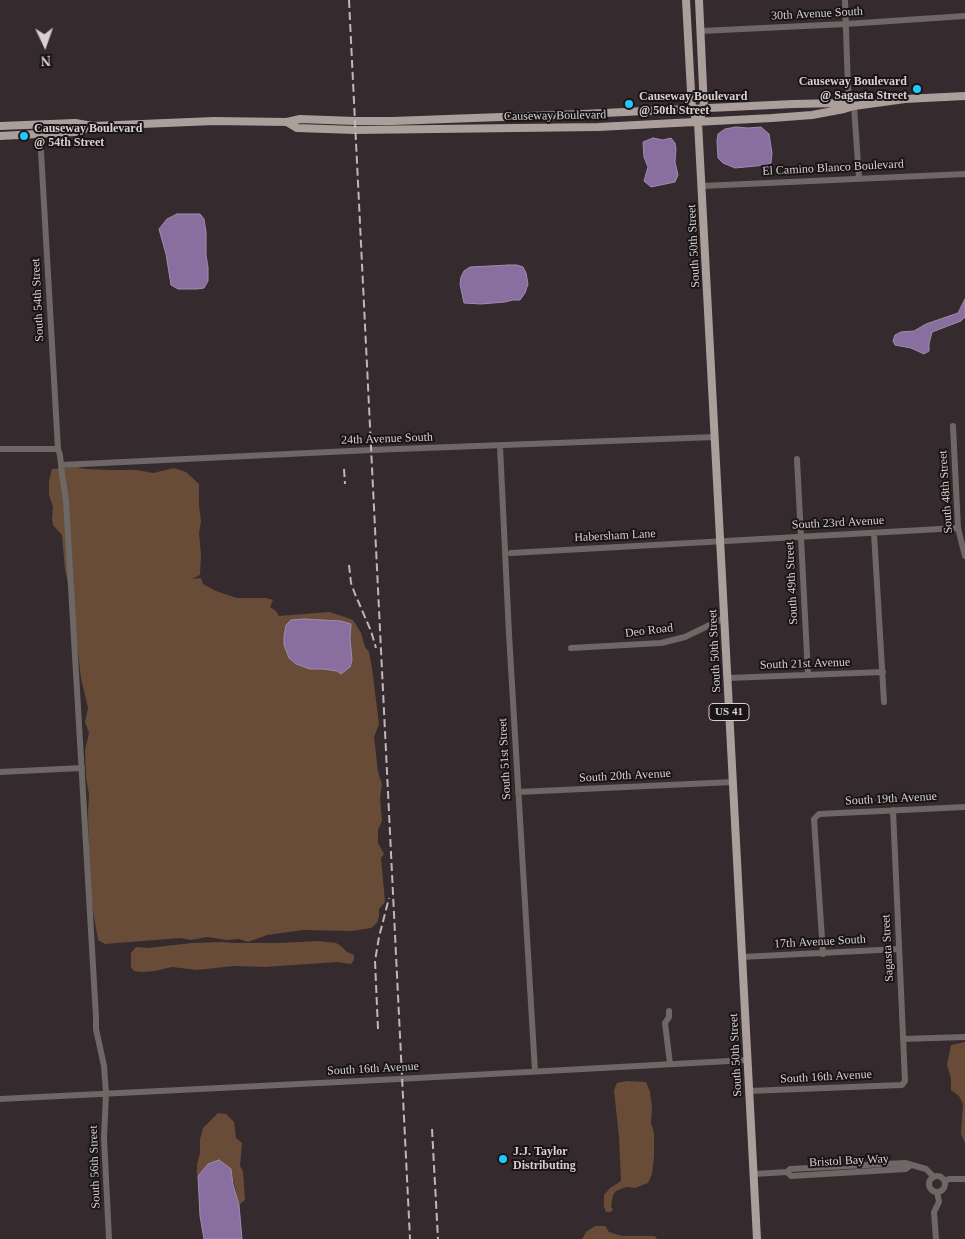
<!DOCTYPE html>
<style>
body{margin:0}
#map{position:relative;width:965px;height:1239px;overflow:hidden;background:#352a2d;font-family:"Times New Roman",serif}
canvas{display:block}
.north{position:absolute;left:20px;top:20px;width:50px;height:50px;-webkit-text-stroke:4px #191415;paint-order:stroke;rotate:177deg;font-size:14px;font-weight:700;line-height:20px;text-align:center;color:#d7cfd1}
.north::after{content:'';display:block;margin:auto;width:18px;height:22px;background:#d7cfd1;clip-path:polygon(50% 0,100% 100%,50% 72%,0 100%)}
</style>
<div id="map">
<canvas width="965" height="1239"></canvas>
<div class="north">N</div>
</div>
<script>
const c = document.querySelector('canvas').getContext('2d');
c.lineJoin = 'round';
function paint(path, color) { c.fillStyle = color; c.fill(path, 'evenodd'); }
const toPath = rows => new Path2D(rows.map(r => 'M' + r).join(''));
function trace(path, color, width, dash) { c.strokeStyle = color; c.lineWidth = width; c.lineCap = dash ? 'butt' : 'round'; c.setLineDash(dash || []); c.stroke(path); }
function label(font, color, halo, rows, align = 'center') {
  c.font = font + ' "Times New Roman",serif'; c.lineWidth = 4; c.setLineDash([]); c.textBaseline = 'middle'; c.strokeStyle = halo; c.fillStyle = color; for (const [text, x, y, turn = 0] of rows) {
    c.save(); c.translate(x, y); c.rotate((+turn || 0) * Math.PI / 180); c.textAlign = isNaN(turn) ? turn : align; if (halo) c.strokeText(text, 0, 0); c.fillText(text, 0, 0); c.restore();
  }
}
const green = toPath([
 [77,467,85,469,112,470,137,470,153,473,174,468,186,472,199,484,199,505,201,521,199,533,201,556,200,575,192,579,201,578,203,584,216,591,237,598,266,598,273,600,270,607,276,611,279,616,329,612,342,616,353,620,361,633,365,647,369,652,372,668,379,724,374,737,378,772,382,784,380,798,382,821,378,830,378,843,384,854,381,858,385,902,379,909,379,916,377,923,371,928,352,931,303,930,267,935,248,942,239,939,227,940,207,937,191,940,180,938,105,944,98,940,92,905,89,857,88,813,89,795,86,777,85,750,89,733,85,722,88,708,81,678,71,595,65,570,62,535,53,525,52,519,53,507,49,495,49,481,52,469],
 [318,941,336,943,341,946,347,952,354,955,354,960,351,964,337,962,265,967,234,966,197,970,172,967,155,971,142,972,134,971,131,967,131,953,136,947,148,948,192,943,223,942,234,943,277,943],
 [965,1042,965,1143,961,1134,963,1104,959,1096,951,1090,951,1078,947,1065,951,1045],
 [627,1081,646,1082,650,1092,652,1107,651,1123,654,1133,654,1156,652,1174,648,1183,635,1188,626,1187,616,1191,613,1195,611,1207,613,1209,611,1212,606,1212,604,1207,604,1195,610,1188,621,1181,619,1137,614,1090,617,1083],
 [218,1113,226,1114,234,1122,236,1138,242,1143,240,1166,243,1171,245,1200,239,1205,231,1169,208,1164,198,1176,197,1174,197,1164,200,1153,200,1139,203,1128],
 [595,1226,605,1226,609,1232,622,1236,655,1236,657,1239,582,1239,586,1232]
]);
const water = toPath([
 [736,127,748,128,761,127,769,134,772,153,771,163,766,165,735,168,723,163,718,158,717,141,718,134,725,129,736,127],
 [653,138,663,140,671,138,675,143,676,149,675,162,678,175,675,182,651,187,644,181,648,167,644,157,643,142,653,138],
 [177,214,200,214,204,219,206,232,206,255,208,267,208,281,204,288,197,289,178,289,171,285,166,254,159,229,167,219,177,214],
 [509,265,517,265,523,267,526,273,528,284,525,293,520,300,513,300,505,302,481,304,464,303,460,284,461,277,464,271,470,267,509,265],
 [965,299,965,317,961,321,932,332,929,344,929,351,924,354,911,348,895,345,893,341,895,335,901,332,914,331,926,324,958,313,965,299],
 [304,619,341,621,351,624,350,638,352,660,350,667,341,674,337,671,323,669,310,669,296,664,289,658,284,645,284,637,286,625,291,620,304,619],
 [219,1160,231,1169,233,1184,239,1205,242,1239,204,1239,200,1216,198,1176,208,1164,219,1160]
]);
const minor = toPath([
 [845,0,848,89,854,106,859,178],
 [701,31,846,24,965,16],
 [40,134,58,449,60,455,62,474,66,501,96,1017,96,1029,104,1066,106,1093,104,1138,109,1239],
 [702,186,965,174],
 [953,426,958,528,965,556],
 [500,446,509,634,535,1071],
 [0,449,58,449],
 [797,459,808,675],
 [61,465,371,450,715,437],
 [874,533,884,702],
 [511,553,958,528],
 [571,648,661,643,685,637,724,618],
 [728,678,883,672],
 [0,772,82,768],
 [518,792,733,782],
 [823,954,814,819,819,814,965,807],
 [742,957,899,949],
 [669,1011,669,1017,665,1023,670,1064],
 [903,1039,965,1037],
 [749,1091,902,1085,905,1081,893,810],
 [0,1099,399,1079,748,1060],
 [787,1172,791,1176,841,1173,906,1169,911,1165],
 [754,1174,787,1172,790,1169,905,1163,926,1169,934,1177],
 '929 1184a8 8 0 1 1 16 0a8 8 0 1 1-16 0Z',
 [945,1181,949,1179,965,1179],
 [936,1239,934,1212,939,1202,937,1192]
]);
const major = toPath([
 [686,0,692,110,698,122,757,1239],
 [287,122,297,128,355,130,598,127,772,118,812,115,844,109,854,106,905,99,965,96],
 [698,122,704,109,699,0],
 [0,126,75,123,93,126,214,121,287,122,300,119,355,121,392,121,583,114,793,104,843,103,854,106],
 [0,136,75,132,91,127]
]);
const rail = toPath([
 [349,0,410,1239],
 [344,469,345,484],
 [349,565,351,583,355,594,371,631,376,648],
 [378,1029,375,961,379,937,389,898],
 [432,1129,438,1239]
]);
const markers = [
 [917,89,5,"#1fc9fd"],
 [629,104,5,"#1fc9fd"],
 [24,136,5,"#1fc9fd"],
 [503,1159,5,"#1fc9fd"]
];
const shields = [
 [729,712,40]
];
const shieldNames = [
 ["US 41",729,712]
];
const streetNames = [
 ["30th Avenue South",817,14,-3],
 ["Causeway Boulevard",555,116,-1],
 ["El Camino Blanco Boulevard",833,168,-3],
 ["South 50th Street",694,246,-93],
 ["South 54th Street",38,300,-93],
 ["24th Avenue South",387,439,-2],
 ["South 48th Street",946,492,-94],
 ["South 23rd Avenue",838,523,-3],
 ["Habersham Lane",615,536,-3],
 ["South 49th Street",792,583,-93],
 ["Deo Road",649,631,-7],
 ["South 50th Street",715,651,-93],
 ["South 21st Avenue",805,664,-2],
 ["South 51st Street",505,759,-93],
 ["South 20th Avenue",625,776,-3],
 ["South 19th Avenue",891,799,-3],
 ["17th Avenue South",820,942,-3],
 ["Sagasta Street",888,948,-93],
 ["South 50th Street",736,1055,-93],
 ["South 16th Avenue",373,1069,-3],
 ["South 16th Avenue",826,1077,-3],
 ["Bristol Bay Way",849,1161,-3],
 ["South 56th Street",95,1167,-92]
];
const poiNames = [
 ["Causeway Boulevard",907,82,"right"],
 ["@ Sagasta Street",907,96,"right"],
 ["Causeway Boulevard",639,97],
 ["@ 50th Street",639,111],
 ["Causeway Boulevard",34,129],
 ["@ 54th Street",34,143],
 ["J.J. Taylor",513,1152],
 ["Distributing",513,1166]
];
paint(green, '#684c37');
paint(water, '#886f9f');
trace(water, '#a08cae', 1);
trace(minor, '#6d6765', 6);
trace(major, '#ab9f9c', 8);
trace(rail, '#bfb7b9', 2, [8, 4]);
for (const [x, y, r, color] of markers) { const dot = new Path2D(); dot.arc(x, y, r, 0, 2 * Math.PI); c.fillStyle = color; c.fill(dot); trace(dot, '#191415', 2); }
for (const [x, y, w] of shields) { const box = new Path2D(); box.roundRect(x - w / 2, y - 8.5, w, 17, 4); c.fillStyle = '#191415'; c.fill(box); trace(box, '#d7cfd1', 1); }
label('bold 11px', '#d7cfd1', null, shieldNames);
label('12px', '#d7cfd1', '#191415', streetNames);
label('bold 12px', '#d7cfd1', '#191415', poiNames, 'left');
</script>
